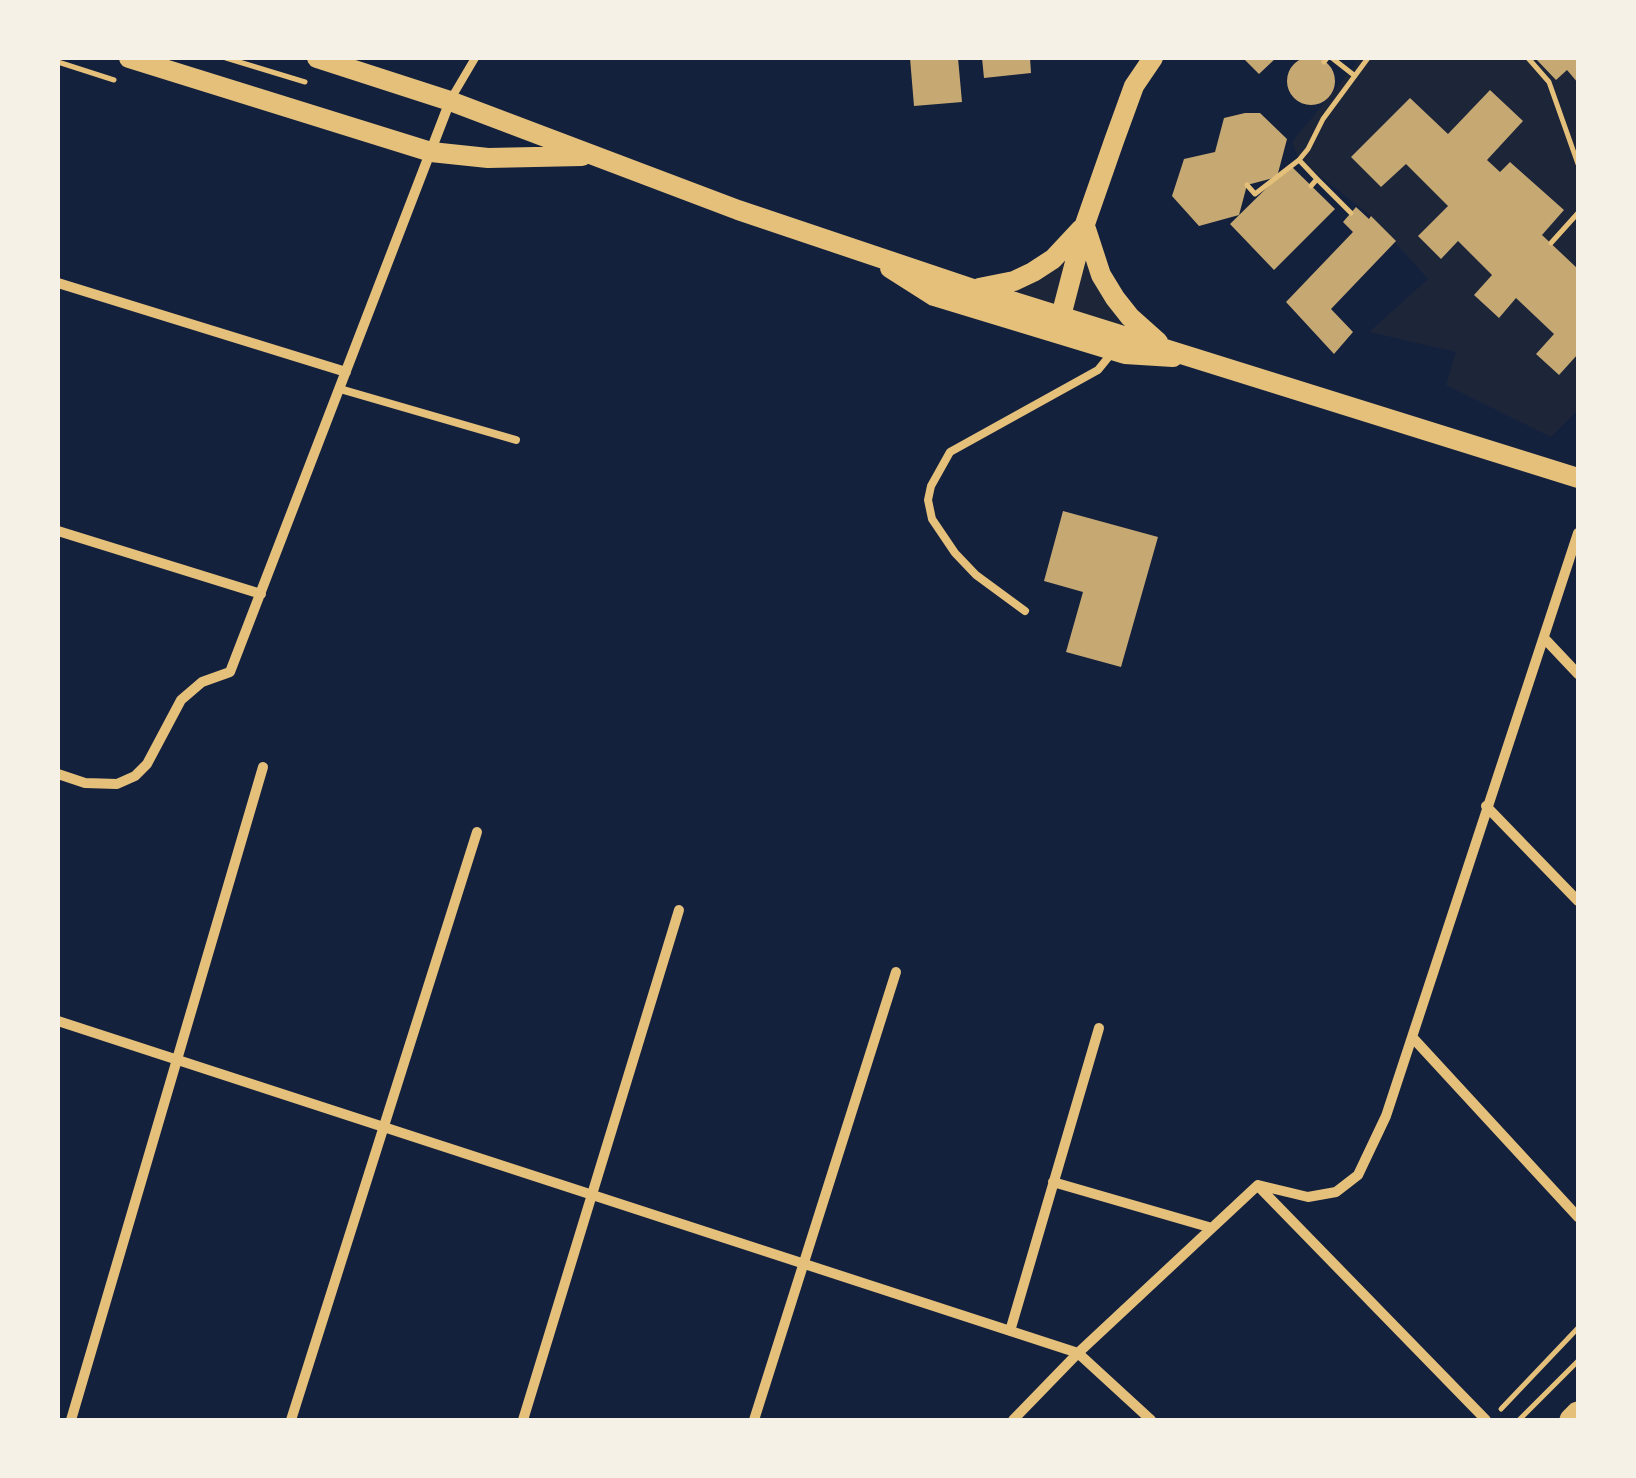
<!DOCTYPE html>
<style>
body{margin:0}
#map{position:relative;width:1636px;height:1478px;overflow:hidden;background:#14213d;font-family:"DejaVu Sans",sans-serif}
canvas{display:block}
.frame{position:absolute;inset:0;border:60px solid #f6f1e7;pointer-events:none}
</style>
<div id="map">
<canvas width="1636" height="1478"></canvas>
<div class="frame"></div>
</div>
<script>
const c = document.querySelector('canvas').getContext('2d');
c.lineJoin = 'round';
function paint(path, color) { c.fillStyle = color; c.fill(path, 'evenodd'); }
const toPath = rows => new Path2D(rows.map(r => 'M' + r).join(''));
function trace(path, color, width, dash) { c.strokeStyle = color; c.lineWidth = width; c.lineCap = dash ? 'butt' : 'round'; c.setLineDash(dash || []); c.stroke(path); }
const green = toPath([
 [1353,58,1535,58,1555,79,1567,70,1578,83,1578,269,1542,235,1564,210,1511,162,1500,172,1487,160,1522,122,1491,90,1448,134,1410,98,1351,157,1381,187,1406,164,1448,206,1418,237,1441,259,1458,241,1492,275,1475,295,1498,318,1518,294,1554,334,1537,354,1558,375,1578,354,1578,410,1551,437,1446,385,1456,352,1369,332,1428,279,1371,216,1299,160,1292,142,1356,64],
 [1085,241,1118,318,1130,333,1069,311],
 [1074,247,1056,308,1000,292]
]);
const building = toPath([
 '1287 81a24 24 0 1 1 48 0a24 24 0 1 1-48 0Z',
 [910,58,958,58,962,102,914,106],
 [982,58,1030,58,1031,73,984,78],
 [1243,58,1276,58,1259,74],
 [1535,58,1578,58,1578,83,1567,70,1556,80],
 [1490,90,1523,121,1487,160,1500,172,1510,162,1564,210,1542,235,1578,269,1578,354,1559,375,1536,354,1554,334,1516,298,1499,318,1474,295,1492,275,1458,241,1441,259,1418,236,1448,206,1406,164,1381,187,1351,157,1410,98,1448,134],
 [1245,113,1260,113,1287,139,1277,177,1247,185,1239,215,1199,226,1172,196,1184,159,1215,152,1224,118],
 [1290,165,1335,209,1274,270,1230,224],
 [1356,207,1369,219,1371,216,1396,241,1331,309,1353,332,1334,354,1286,302,1353,232,1343,222],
 [1063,511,1158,537,1121,667,1066,652,1083,592,1044,581]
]);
const path = toPath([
 [226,58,305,82],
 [1332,58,1355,76],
 [1528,58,1549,82,1578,164],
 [58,62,114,80],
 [1324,62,1327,58],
 [1299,160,1317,179,1311,186],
 [1317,179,1351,213],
 [1247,185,1255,194,1299,160,1308,149,1323,119,1368,58],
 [1551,243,1578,213],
 [1501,1409,1578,1328],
 [1519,1420,1578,1361]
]);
const service = toPath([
 [452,97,475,58],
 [340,389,516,440],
 [1025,611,976,575,955,553,932,519,928,500,931,486,950,452,1098,370,1111,354]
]);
const minor = toPath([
 [58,283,346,372],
 [58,531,261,594],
 [1544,638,1578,674],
 [58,774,85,783,117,784,135,776,147,764,181,700,202,682,230,672,450,101],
 [1486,806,1578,901],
 [58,1021,1078,1353,1151,1420],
 [1413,1038,1578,1217],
 [1053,1182,1212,1228],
 [1258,1185,1308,1197,1336,1192,1358,1175,1386,1116,1578,533],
 [1260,1188,1486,1420],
 [1010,1331,1099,1028],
 [71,1420,263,767],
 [291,1420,477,832],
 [523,1420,679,910],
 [754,1420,896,972],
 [1013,1420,1078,1353,1258,1185]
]);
const secondary = toPath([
 [129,58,431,152,488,158,582,156],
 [317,58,450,101,738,210,973,289,1578,478],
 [1086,229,1101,275,1115,298,1130,317,1158,342],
 [890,268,934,296,1125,354,1173,357],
 [979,288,1014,281,1033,272,1053,259,1081,229],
 [1061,316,1085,224,1114,141,1134,86,1153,58]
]);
const primary = toPath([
 [1572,1420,1578,1414]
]);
paint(green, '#1d2539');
paint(building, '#c6a872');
trace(path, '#e5c07b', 5);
trace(service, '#e5c07b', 8);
trace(minor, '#e5c07b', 10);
trace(secondary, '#e5c07b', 20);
trace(primary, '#e5c07b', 25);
</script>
